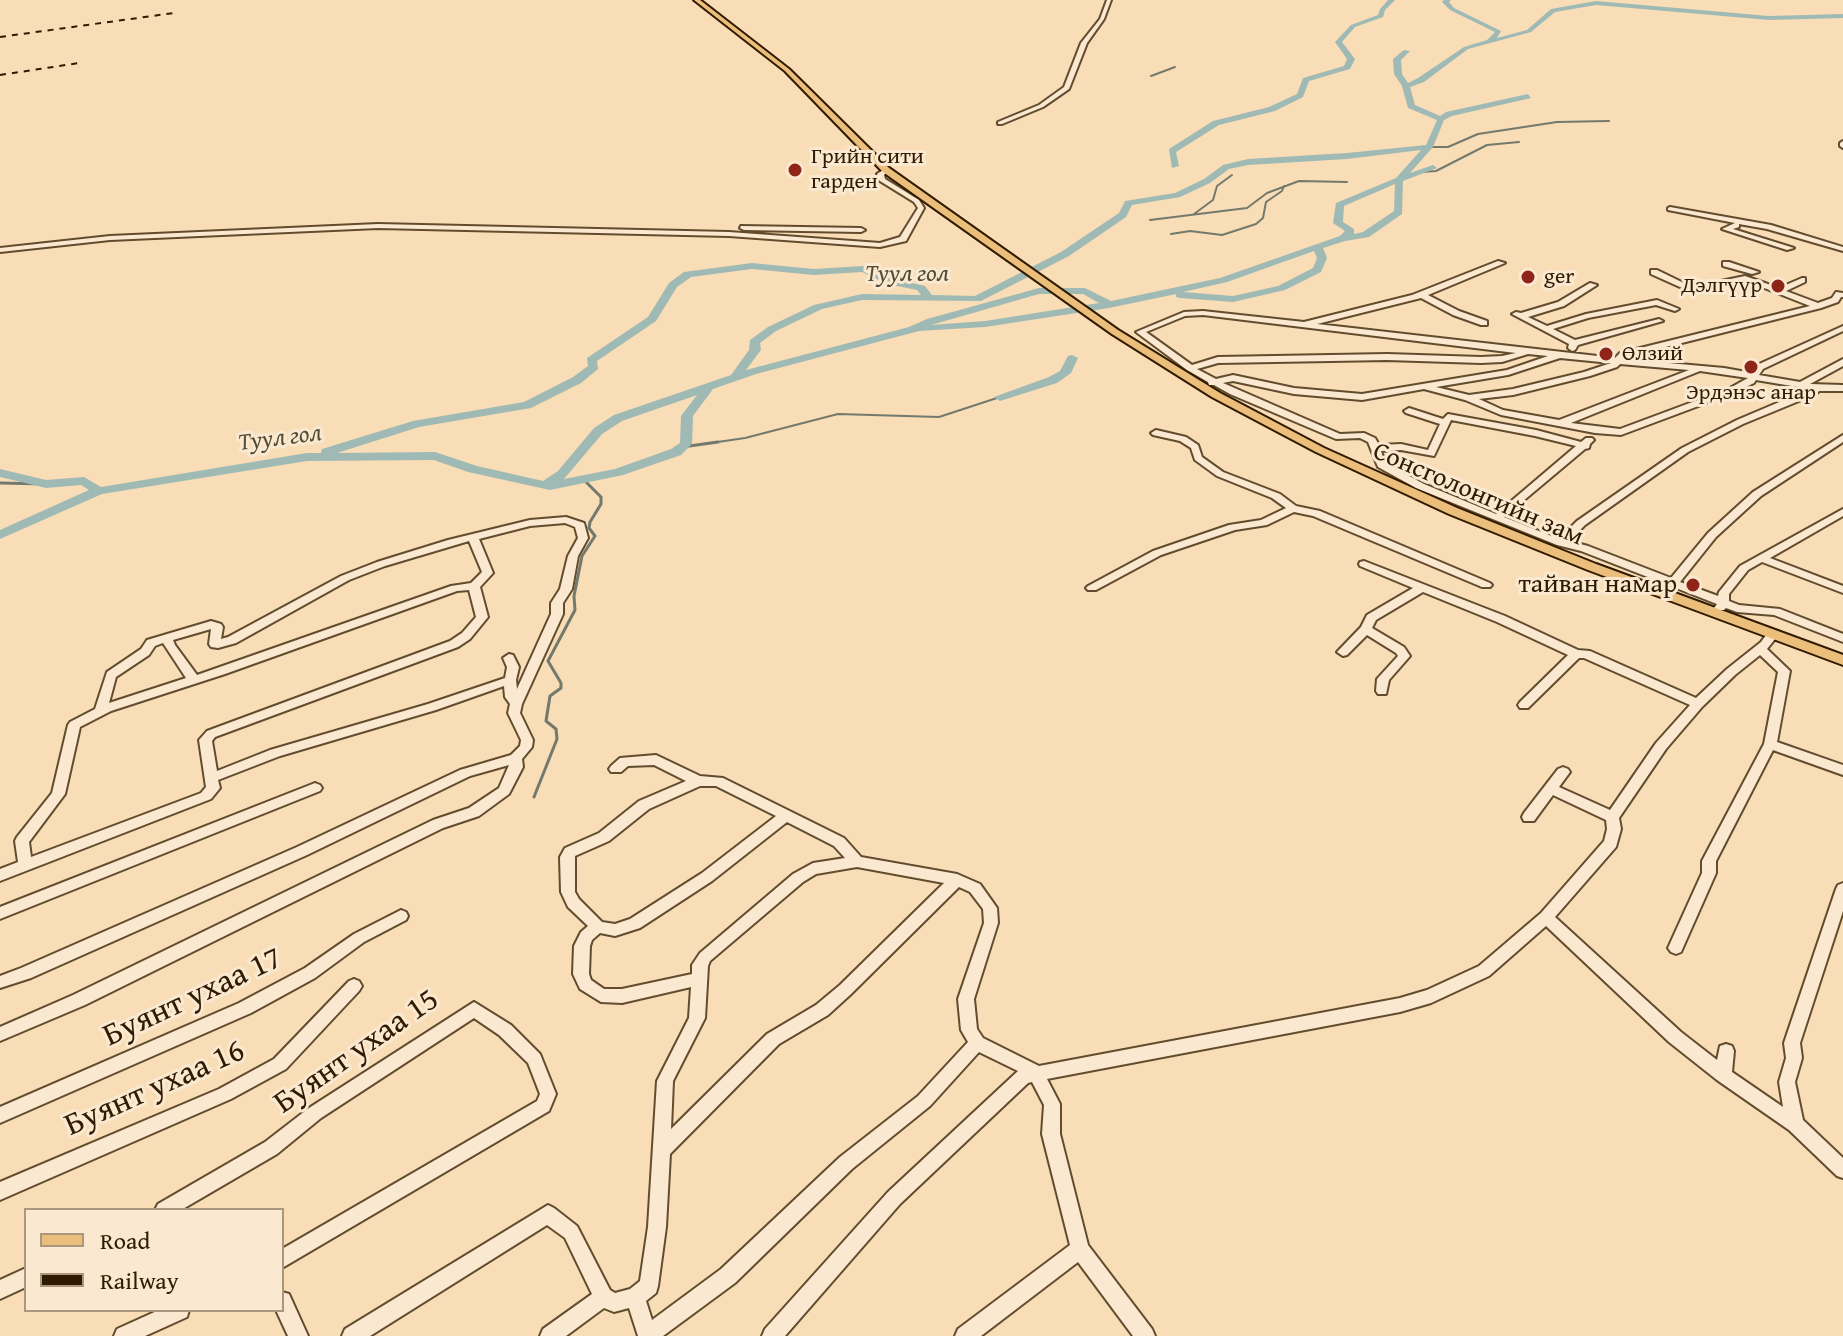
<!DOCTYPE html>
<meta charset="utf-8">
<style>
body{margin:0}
#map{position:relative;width:1843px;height:1336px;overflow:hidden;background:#f8ddb7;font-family:"Gentium Book Plus",serif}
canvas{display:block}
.legend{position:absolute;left:24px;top:1208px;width:260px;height:104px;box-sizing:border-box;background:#fae9d0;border:2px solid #aa977d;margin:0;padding:10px 14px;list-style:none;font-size:24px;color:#311b00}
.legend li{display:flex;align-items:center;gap:16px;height:40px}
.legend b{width:40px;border:2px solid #aa977d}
</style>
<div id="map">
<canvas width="1843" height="1336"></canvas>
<ul class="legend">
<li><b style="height:10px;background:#ecbe7c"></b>Road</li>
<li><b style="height:10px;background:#311b00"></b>Railway</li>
</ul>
</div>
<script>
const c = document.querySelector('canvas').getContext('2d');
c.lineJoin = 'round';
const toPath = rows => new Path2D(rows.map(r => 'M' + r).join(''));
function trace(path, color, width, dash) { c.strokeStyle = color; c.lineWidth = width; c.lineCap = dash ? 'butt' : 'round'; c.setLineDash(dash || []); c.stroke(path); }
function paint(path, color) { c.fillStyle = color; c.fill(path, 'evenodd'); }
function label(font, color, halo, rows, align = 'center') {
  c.font = font + ' "Gentium Book Plus",serif'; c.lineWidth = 6; c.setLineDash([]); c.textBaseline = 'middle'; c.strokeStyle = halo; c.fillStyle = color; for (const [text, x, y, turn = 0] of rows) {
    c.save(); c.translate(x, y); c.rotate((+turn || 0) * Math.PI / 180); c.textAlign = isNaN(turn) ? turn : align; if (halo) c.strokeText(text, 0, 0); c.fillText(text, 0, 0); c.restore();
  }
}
const streamFar1 = toPath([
 [1151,76,1175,67],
 [1429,147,1448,147,1478,134,1557,122,1609,121],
 [1421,172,1436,171,1487,145,1519,142],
 [1194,214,1213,200,1217,186,1232,175],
 [1150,220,1247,208,1267,193,1299,181,1347,182],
 [1171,234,1190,231,1222,235,1256,224,1263,218,1266,202,1282,191,1284,186],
 [704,444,745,438,838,414,939,417,1000,397]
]);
const stream = toPath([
 [682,447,718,442],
 [0,483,46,484],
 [534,797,557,739,556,729,546,721,550,696,561,688,561,683,548,661,575,610,574,596,582,556,595,536,589,528,590,522,601,504,601,497,584,480]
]);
const river = toPath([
 [1388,0,1395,0,1385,10,1383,17,1355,27,1342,42,1355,59,1350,69,1309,81,1303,97,1275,111,1219,125,1176,152,1179,166,1172,168,1169,149,1213,121,1269,107,1297,94,1303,78,1344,66,1347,59,1335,42,1351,25,1378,15,1380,9,1388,0],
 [1444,0,1451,0,1449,2,1454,8,1501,31,1497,38,1527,30,1551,9,1596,1,1769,16,1843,14,1843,18,1769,20,1596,5,1555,12,1531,32,1468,49,1424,82,1410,87,1415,105,1440,116,1446,112,1528,94,1531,98,1452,116,1444,120,1433,147,1410,173,1433,165,1437,168,1403,181,1402,214,1369,237,1345,241,1323,248,1327,258,1321,272,1285,290,1233,302,1180,298,1176,297,1176,294,1109,308,985,327,919,331,756,374,713,389,693,416,692,444,681,455,623,475,550,490,468,472,434,460,307,461,102,494,0,539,0,530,89,490,81,485,46,488,0,477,0,469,46,480,84,477,101,487,307,453,321,453,322,449,413,421,524,402,573,377,588,366,587,358,648,317,669,283,684,272,752,263,814,269,863,266,894,279,925,286,932,295,975,296,1061,252,1119,213,1125,201,1175,193,1204,179,1223,165,1248,159,1347,153,1426,145,1437,120,1408,108,1402,86,1394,74,1393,59,1404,50,1410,51,1401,60,1402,74,1408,83,1418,78,1464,47,1487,40,1495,32,1450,10,1442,2,1444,0],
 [1421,150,1396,178,1336,203,1333,223,1345,231,1340,236,1220,278,1111,301,1085,288,1039,288,927,319,909,327,746,370,761,350,760,343,776,331,822,309,862,300,981,301,1069,256,1126,217,1132,205,1180,197,1210,183,1229,169,1248,165,1347,159,1421,150],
 [1395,184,1394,211,1363,232,1354,234,1354,229,1343,222,1344,206,1395,184],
 [1314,251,1317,258,1313,268,1278,286,1233,296,1183,292,1227,282,1314,251],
 [752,269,814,275,862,272,887,284,917,290,921,295,862,294,814,305,768,327,750,340,749,350,731,375,614,415,594,428,558,471,543,481,477,466,435,452,337,453,419,427,531,408,581,383,598,369,597,361,656,321,677,287,691,277,752,269],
 [1039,294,1083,294,1099,303,985,321,931,325,1039,294],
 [697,395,681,416,680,443,671,449,615,469,564,479,602,434,622,421,697,395],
 [1072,355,1078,358,1071,373,1057,383,1000,401,994,397,1049,377,1060,371,1068,356,1072,355]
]);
const minor = toPath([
 [1107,0,1111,0,1104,19,1087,43,1069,89,1043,107,1002,124,998,124,998,122,1039,105,1064,87,1081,43,1100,19,1107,0],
 [1843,141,1843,148,1840,146,1840,143,1843,141],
 [886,168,889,170,884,175,885,179,919,200,924,208,906,241,880,247,729,236,378,228,110,240,0,252,0,248,110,236,378,224,729,232,880,243,900,237,918,208,914,202,880,181,877,174,886,168],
 [1670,207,1771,225,1843,247,1843,251,1767,229,1739,224,1739,227,1733,229,1794,248,1787,250,1722,229,1735,223,1668,210,1668,208,1670,207],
 [741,226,861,228,865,230,861,232,744,230,740,228,741,226],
 [1498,261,1505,263,1428,295,1459,311,1487,321,1487,325,1481,325,1453,315,1421,298,1317,324,1615,358,1620,353,1810,306,1744,280,1691,292,1651,274,1651,270,1657,270,1692,287,1745,276,1779,288,1802,278,1805,278,1805,282,1786,291,1818,303,1832,298,1836,292,1843,293,1843,297,1841,297,1838,302,1821,308,1626,357,1624,359,1724,368,1752,373,1757,365,1843,326,1843,331,1763,369,1759,375,1800,382,1843,359,1843,366,1810,384,1843,385,1843,391,1819,391,1816,394,1743,424,1688,452,1585,525,1569,541,1588,546,1671,578,1708,533,1753,492,1843,435,1843,442,1761,496,1716,537,1680,582,1718,596,1719,592,1740,566,1843,509,1843,516,1770,558,1843,586,1843,593,1762,562,1748,570,1729,594,1729,601,1739,605,1780,609,1843,634,1843,642,1774,615,1737,612,1726,608,1724,610,1716,610,1714,608,1717,604,1581,551,1557,545,1416,488,1378,467,1368,442,1360,438,1336,439,1230,394,1214,385,1209,385,1208,382,1187,370,1136,332,1184,312,1203,311,1304,322,1412,295,1498,261],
 [1203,315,1516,353,1502,356,1481,357,1387,354,1218,357,1192,365,1146,332,1185,316,1203,315],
 [1528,354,1548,356,1507,370,1362,394,1294,388,1233,375,1216,379,1197,369,1218,363,1387,360,1481,363,1502,362,1528,354],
 [1560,358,1611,363,1584,372,1513,389,1469,395,1436,387,1508,375,1560,358],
 [1620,364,1689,370,1559,420,1503,410,1479,399,1513,395,1590,376,1617,367,1620,364],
 [1700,371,1748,378,1730,388,1620,429,1571,423,1700,371],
 [1756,380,1810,389,1737,420,1682,448,1577,521,1559,539,1504,517,1585,449,1589,448,1590,444,1594,440,1592,438,1586,438,1581,442,1536,430,1448,414,1443,419,1409,408,1404,411,1406,413,1440,424,1428,450,1401,444,1379,445,1375,438,1364,433,1340,434,1223,383,1233,381,1294,394,1362,400,1424,389,1465,400,1501,415,1595,433,1621,435,1736,392,1754,383,1756,380],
 [1451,420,1535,436,1576,446,1496,514,1424,484,1385,463,1381,451,1401,450,1434,456,1451,420],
 [1723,262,1729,262,1759,272,1752,274,1723,266,1723,262],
 [1590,283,1597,285,1564,306,1528,317,1547,326,1586,314,1657,300,1679,309,1675,311,1656,305,1588,318,1553,329,1575,340,1659,319,1663,321,1578,345,1575,350,1572,351,1568,348,1569,344,1512,314,1516,312,1521,313,1558,302,1590,283],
 [1156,430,1186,437,1198,445,1202,457,1223,472,1280,494,1296,506,1320,511,1490,583,1492,585,1490,587,1482,587,1313,516,1294,512,1267,525,1235,530,1161,555,1096,590,1088,590,1086,588,1088,586,1153,551,1229,525,1261,520,1286,508,1272,498,1217,476,1195,460,1191,448,1180,441,1153,435,1151,433,1156,430],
 [566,517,584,523,588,538,578,556,572,589,563,603,563,614,522,704,520,713,533,740,532,747,522,759,523,767,509,794,479,816,443,828,85,1005,0,1041,0,1027,73,995,433,820,469,808,499,788,509,765,470,776,307,855,31,978,0,988,0,976,21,968,297,847,460,770,511,755,520,746,521,740,508,713,510,704,505,697,504,686,436,710,280,756,218,780,220,788,211,799,0,881,0,869,18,862,15,841,17,837,52,793,68,725,70,722,95,709,107,672,141,649,147,640,211,621,221,624,223,627,221,639,228,637,341,576,377,562,448,540,530,520,566,517],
 [565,523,575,527,578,538,568,556,560,589,551,603,551,614,517,689,516,680,519,667,513,655,509,654,503,658,507,667,505,678,428,704,270,750,217,771,212,741,215,737,458,647,470,639,488,617,480,587,493,573,479,539,530,526,565,523],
 [469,541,482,572,471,583,451,586,197,675,175,645,173,640,211,629,209,644,211,647,218,648,236,643,349,580,385,566,469,541],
 [469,590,476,617,462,633,450,641,207,731,199,740,206,787,201,793,31,857,29,842,65,794,80,727,111,711,225,674,457,591,469,590],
 [163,643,186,678,109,703,116,677,149,655,155,646,163,643],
 [1364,561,1505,616,1578,650,1590,651,1696,698,1727,669,1761,642,1769,631,1777,631,1779,634,1767,649,1790,671,1777,742,1843,765,1843,775,1773,750,1716,861,1716,873,1681,952,1676,954,1671,952,1668,948,1702,873,1702,861,1764,744,1778,672,1760,655,1735,675,1702,707,1666,749,1619,818,1621,829,1616,847,1555,917,1681,1032,1717,1060,1720,1046,1726,1044,1732,1046,1734,1051,1732,1072,1783,1107,1779,1082,1786,1058,1784,1043,1836,889,1838,885,1843,883,1843,911,1800,1043,1802,1058,1795,1082,1803,1120,1843,1158,1843,1178,1837,1176,1789,1130,1717,1080,1669,1042,1546,926,1489,976,1431,1003,1400,1012,1047,1079,1060,1104,1060,1134,1088,1245,1152,1329,1155,1336,1133,1336,1078,1262,981,1336,955,1336,958,1329,1070,1245,1042,1134,1044,1105,1032,1082,1028,1083,900,1204,785,1336,762,1336,765,1329,888,1192,1018,1071,979,1052,930,1106,852,1169,735,1283,663,1336,638,1336,629,1308,614,1312,604,1308,566,1336,540,1336,543,1329,592,1294,565,1238,547,1225,370,1336,342,1336,345,1329,548,1205,554,1208,577,1226,610,1290,615,1293,630,1289,640,1281,648,1227,657,1081,689,1018,691,987,622,1003,601,1002,580,989,573,974,574,946,581,932,588,926,568,907,561,892,560,857,565,848,599,833,639,801,686,781,654,765,628,766,621,772,611,772,609,769,611,766,620,758,656,755,700,776,723,778,844,838,861,857,957,874,980,884,997,908,998,923,974,999,977,1029,983,1038,1039,1066,1400,998,1427,990,1479,966,1541,913,1604,841,1607,829,1606,820,1553,795,1534,821,1524,821,1522,817,1524,813,1558,769,1563,767,1568,769,1570,772,1559,787,1610,810,1656,743,1690,705,1584,658,1579,658,1528,708,1520,708,1518,705,1520,702,1568,655,1497,622,1423,592,1376,620,1372,628,1404,647,1410,656,1389,680,1386,694,1378,694,1376,691,1377,679,1398,656,1396,653,1367,635,1347,655,1343,656,1337,652,1361,627,1367,615,1413,588,1360,566,1359,564,1360,562,1364,561],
 [700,786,716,786,776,816,702,873,630,919,615,924,602,922,579,899,575,892,575,856,609,841,649,809,700,786],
 [787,822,834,846,845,858,813,863,793,874,700,953,692,965,692,974,622,989,604,989,591,980,589,974,590,946,592,940,600,933,615,936,640,928,712,881,787,822],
 [857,867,944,883,840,985,816,1005,767,1034,671,1129,673,1081,705,1018,708,966,710,961,803,882,816,874,857,867],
 [959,887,970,892,983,909,984,923,958,999,961,1030,968,1042,918,1096,840,1157,721,1269,652,1320,646,1301,656,1293,658,1286,666,1227,670,1154,779,1044,828,1015,850,995,959,887],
 [315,783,320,785,322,788,320,791,0,919,0,907,315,783],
 [401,910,406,912,408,916,406,920,364,942,315,978,251,1013,0,1123,0,1107,239,1003,305,968,354,934,401,910],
 [354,979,359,981,362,986,359,991,286,1069,231,1099,0,1200,0,1182,219,1089,274,1059,349,981,354,979],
 [474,1002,511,1025,540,1054,556,1094,549,1111,282,1268,282,1249,537,1101,540,1094,528,1063,499,1035,474,1018,321,1118,277,1154,181,1210,155,1210,158,1204,265,1142,309,1108,474,1002],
 [26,1268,26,1287,0,1299,0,1280,26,1268],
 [282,1292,289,1294,308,1336,288,1336,276,1310,282,1310,282,1292],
 [159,1310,189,1310,187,1317,145,1336,114,1336,117,1329,159,1310]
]);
const major = toPath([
 [694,0,700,0,789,69,889,168,1118,330,1220,393,1324,448,1457,508,1596,564,1843,655,1843,665,1588,570,1449,514,1316,452,1212,397,1112,334,883,172,785,71,694,0]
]);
const rail = toPath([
 [0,37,174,13],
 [0,75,79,63]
]);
const markers = [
 [795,170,8,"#8f2418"],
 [1528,277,8,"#8f2418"],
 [1778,286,8,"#8f2418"],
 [1606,354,8,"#8f2418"],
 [1751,367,8,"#8f2418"],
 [1693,585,8,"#8f2418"]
];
const farPoinames = [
 ["Грийн сити",811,157],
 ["гарден",811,182],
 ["ger",1544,277],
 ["Дэлгүүр",1762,286,"right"],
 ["Өлзий",1622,354],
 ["Эрдэнэс анар",1751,393,"center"]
];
const farWaternames = [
 ["Туул гол",907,275],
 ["Туул гол",280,439,-7]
];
const streetNames = [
 ["Сонсголонгийн зам",1478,495,23]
];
const poiNames = [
 ["тайван намар",1677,585]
];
const nearStreetnames = [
 ["Буянт ухаа 17",193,998,-25],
 ["Буянт ухаа 15",357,1052,-35],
 ["Буянт ухаа 16",155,1089,-24]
];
trace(streamFar1, '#737a6d', 2);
trace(stream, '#737a6d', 3);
paint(river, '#9fbab5');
trace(minor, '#634c2e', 4);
trace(major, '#311b00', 4);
paint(minor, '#fae9d0');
paint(major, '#ecbe7c');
trace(rail, '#311b00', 2, [6, 6]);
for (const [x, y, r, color] of markers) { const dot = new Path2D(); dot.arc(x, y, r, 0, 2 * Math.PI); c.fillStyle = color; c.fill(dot); trace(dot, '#fae9d0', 3); }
label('22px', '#311b00', '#fae9d0', farPoinames, 'left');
label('italic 24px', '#524b36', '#fae9d0', farWaternames);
label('26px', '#311b00', '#fae9d0', streetNames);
label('26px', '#311b00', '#fae9d0', poiNames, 'right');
label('32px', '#311b00', '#fae9d0', nearStreetnames);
</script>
